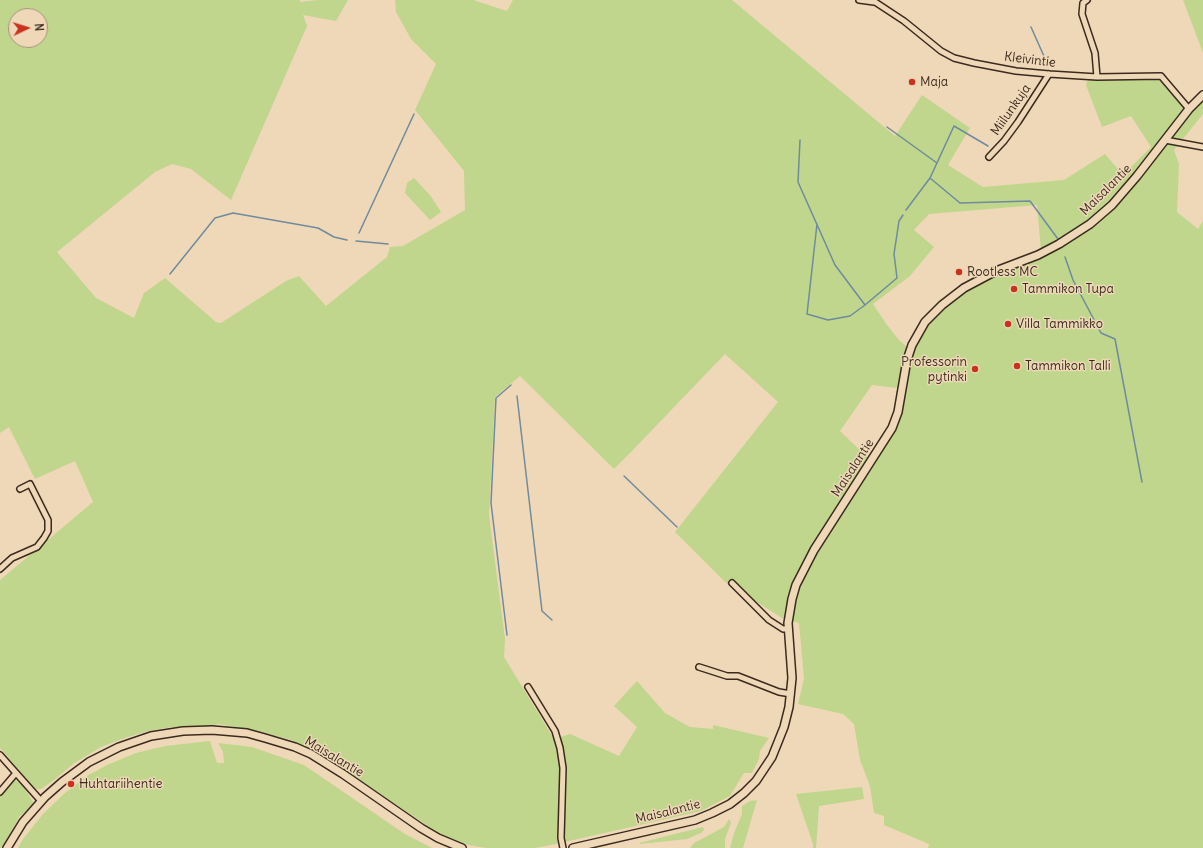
<!DOCTYPE html>
<style>
body{margin:0}
#map{position:relative;width:1203px;height:848px;overflow:hidden;background:#efd8b8;font-family:Delius,sans-serif}
canvas{display:block}
.north{position:absolute;left:8px;top:8px;width:40px;height:40px;box-sizing:border-box;background:#efd8b8;border:1px solid #a7927a;border-radius:50%;rotate:86deg;font-size:11px;font-weight:700;line-height:16px;text-align:center;color:#3b2a1e}
.north::after{content:'';display:block;margin:auto;width:14px;height:18px;background:#c8321e;clip-path:polygon(50% 0,100% 100%,50% 72%,0 100%)}
</style>
<div id="map">
<canvas width="1203" height="848"></canvas>
<div class="north">N</div>
</div>
<script>
const c = document.querySelector('canvas').getContext('2d');
c.lineJoin = 'round';
function paint(path, color) { c.fillStyle = color; c.fill(path, 'evenodd'); }
const toPath = rows => new Path2D(rows.map(r => 'M' + r).join(''));
function trace(path, color, width, dash) { c.strokeStyle = color; c.lineWidth = width; c.lineCap = dash ? 'butt' : 'round'; c.setLineDash(dash || []); c.stroke(path); }
function label(font, color, halo, rows, align = 'center') {
  c.font = font + ' Delius,sans-serif'; c.lineWidth = 3; c.setLineDash([]); c.textBaseline = 'middle'; c.strokeStyle = halo; c.fillStyle = color; for (const [text, x, y, turn = 0] of rows) {
    c.save(); c.translate(x, y); c.rotate((+turn || 0) * Math.PI / 180); c.textAlign = isNaN(turn) ? turn : align; if (halo) c.strokeText(text, 0, 0); c.fillText(text, 0, 0); c.restore();
  }
}
const green = toPath([
 [0,0,300,0,300,2,318,0,348,0,336,21,303,15,307,26,231,200,191,169,172,164,155,172,57,252,96,298,134,318,144,293,165,278,216,322,221,323,286,281,299,276,326,306,387,257,390,247,403,246,465,210,464,171,415,110,436,64,411,39,396,12,395,0,473,0,507,11,513,0,732,0,895,136,922,95,970,128,948,165,983,187,1064,180,1105,154,1123,175,1151,147,1131,116,1102,127,1086,85,1089,77,1160,77,1186,108,1203,92,1203,114,1174,150,1179,164,1177,212,1198,229,1203,221,1203,848,928,848,929,844,884,825,884,816,874,813,870,786,860,760,854,724,843,714,798,704,804,679,799,623,782,618,725,582,675,532,778,402,725,354,630,453,614,469,520,376,495,397,489,515,505,639,504,657,554,739,570,734,619,756,637,727,614,706,637,681,665,713,690,727,713,729,713,725,769,738,760,751,759,759,752,773,744,773,730,796,701,811,556,844,535,848,486,848,469,845,440,834,327,758,291,740,259,731,218,724,209,726,172,727,148,731,122,739,101,747,73,764,54,780,41,789,36,789,0,748,0,580,93,502,75,461,35,479,9,427,0,433],
 [16,16,40,16,40,40,16,40],
 [1037,205,1041,250,992,270,921,324,907,347,898,339,887,325,873,304,910,276,934,247,914,230,929,214],
 [872,385,897,388,894,412,890,423,881,440,868,458,840,431],
 [1183,0,1203,0,1203,53],
 [414,178,430,195,441,212,430,220,405,193,407,183],
 [210,741,217,763,224,763,223,752,218,743,252,747,304,765,405,834,432,848,18,848,23,839,43,814,65,793,87,776,107,765,136,753,165,746],
 [14,779,23,786,33,802,32,806,19,817,8,838,1,848,0,848,0,795,4,788],
 [862,787,864,799,819,806,816,848,813,848,813,844,796,794],
 [757,800,743,848,730,848,734,833,742,814,742,806,750,801],
 [729,819,731,823,725,839,725,848,690,848,694,843,724,827],
 [703,827,704,830,701,833,687,839,640,844,639,843]
]);
const stream = toPath([
 [1031,27,1047,63],
 [887,127,937,163],
 [800,140,798,182,835,265,865,305],
 [930,178,960,203,1030,201,1058,239],
 [906,210,930,178,954,126,988,146],
 [817,224,807,314,828,320,850,316,865,305,897,278,894,254,899,221,903,215],
 [359,233,414,114],
 [356,241,388,244],
 [1065,257,1073,280,1101,333,1115,339,1142,482],
 [170,274,215,218,233,213,318,228,334,237,347,240],
 [517,396,542,611,552,620],
 [624,476,677,527],
 [507,635,491,503,496,398,511,385]
]);
const minor = toPath([
 [859,0,874,2],
 [872,0,904,21,941,51,954,58,974,63,1016,71,1049,74,1097,77,1161,76,1189,109],
 [1087,0,1083,3,1082,14,1095,53,1097,77],
 [1165,140,1203,147],
 [989,157,1004,141,1018,122,1049,74],
 [0,569,12,558,37,547,44,538,48,531,48,520,30,484,20,489],
 [732,583,769,620,783,629,788,629],
 [699,667,727,676,738,676,779,692,791,694],
 [528,687,555,731,560,748,563,768,561,838,563,848],
 [0,755,41,801],
 [0,792,16,773]
]);
const secondary = toPath([
 [7,848,23,822,45,797,62,782,89,762,119,747,151,736,183,731,212,730,247,733,265,738,295,747,311,754,343,774,421,828,438,838,462,848],
 [573,848,695,820,712,813,730,804,744,793,756,781,772,757,784,727,789,707,792,678,788,623,792,599,796,585,814,550,892,428,898,412,907,360,912,345,925,322,942,305,964,288,996,271,1038,255,1059,244,1090,224,1112,205,1137,176,1189,109,1203,95]
]);
const markers = [
 [912,82,4,"#c8321e"],
 [959,272,4,"#c8321e"],
 [1014,289,4,"#c8321e"],
 [1008,324,4,"#c8321e"],
 [1017,366,4,"#c8321e"],
 [975,369,4,"#c8321e"],
 [71,784,4,"#c8321e"]
];
const streetNames = [
 ["Kleivintie",1030,60,7],
 ["Miilunkuja",1011,110,-55],
 ["Maisalantie",1106,190,-45],
 ["Maisalantie",853,468,-57],
 ["Maisalantie",334,757,31],
 ["Maisalantie",668,812,-14]
];
const poiNames = [
 ["Maja",920,82],
 ["Rootless MC",967,272],
 ["Tammikon Tupa",1022,289],
 ["Villa Tammikko",1016,324],
 ["Professorin",967,362,"right"],
 ["pytinki",967,377,"right"],
 ["Tammikon Talli",1025,366],
 ["Huhtariihentie",79,784]
];
paint(green, '#bfd68c');
trace(stream, '#6f8b9d', 1.5);
trace(minor, '#3b2a1e', 8);
trace(secondary, '#3b2a1e', 10);
trace(minor, '#efd8b8', 5);
trace(secondary, '#efd8b8', 7);
for (const [x, y, r, color] of markers) { const dot = new Path2D(); dot.arc(x, y, r, 0, 2 * Math.PI); c.fillStyle = color; c.fill(dot); trace(dot, '#efd8b8', 1.5); }
label('13px', '#3b2a1e', '#efd8b8', streetNames);
label('13px', '#3b2a1e', '#efd8b8', poiNames, 'left');
</script>
